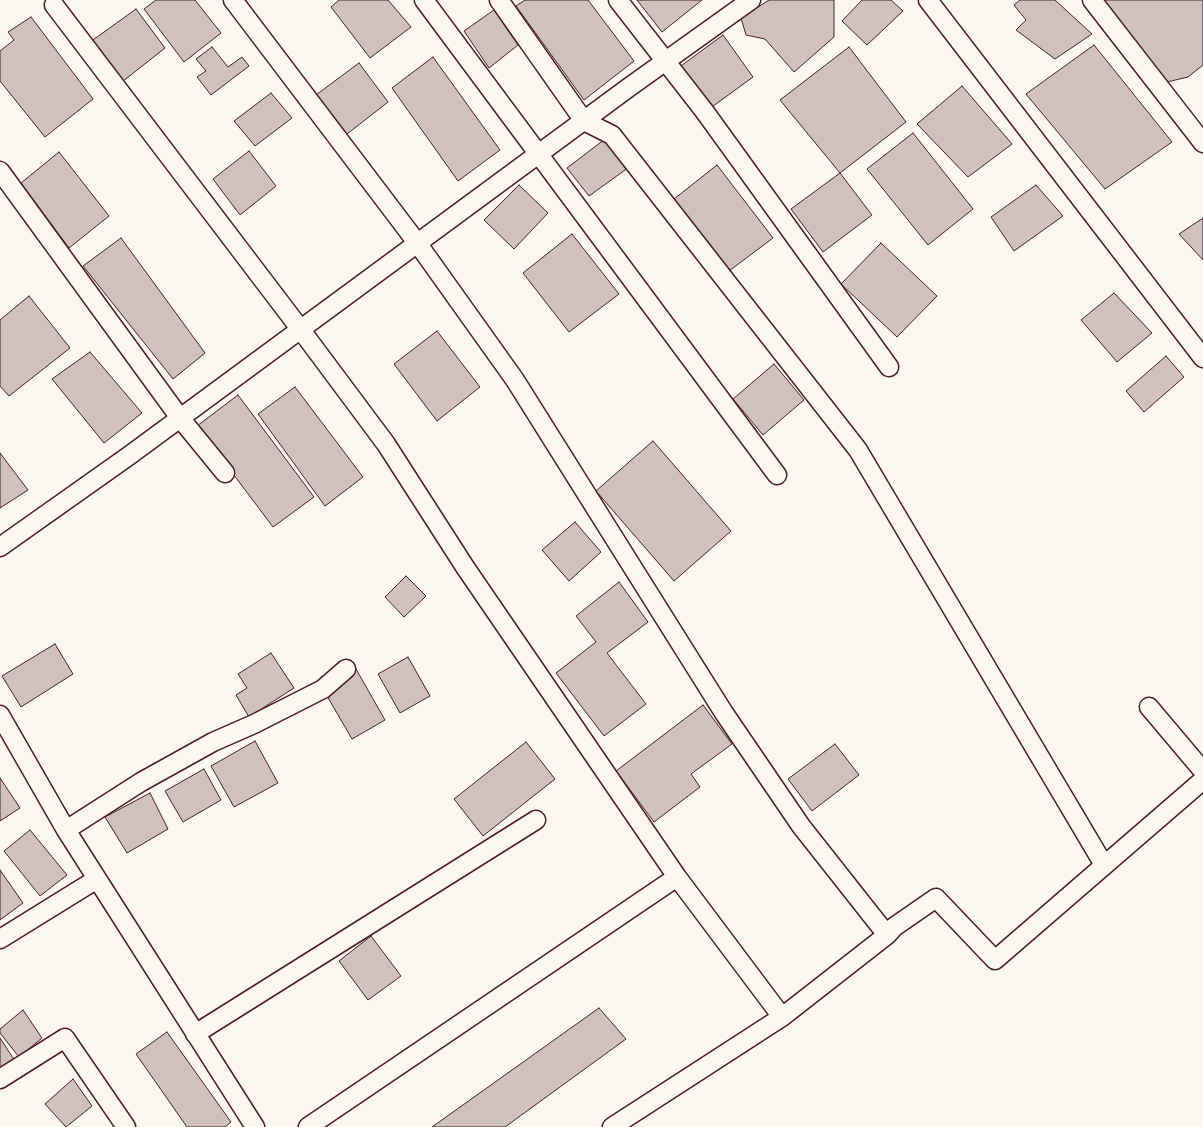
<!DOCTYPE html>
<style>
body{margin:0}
canvas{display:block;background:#fbf7ec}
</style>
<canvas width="1203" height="1127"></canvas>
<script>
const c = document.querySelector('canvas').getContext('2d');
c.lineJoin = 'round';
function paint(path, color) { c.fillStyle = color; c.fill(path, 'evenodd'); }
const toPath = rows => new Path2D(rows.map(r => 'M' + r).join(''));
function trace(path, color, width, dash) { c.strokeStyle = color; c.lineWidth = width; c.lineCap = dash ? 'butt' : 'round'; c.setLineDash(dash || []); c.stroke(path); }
const building = toPath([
 [156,0,195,0,221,33,184,62,144,9,156,0],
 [339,0,388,0,411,27,370,58,331,7,339,0],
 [525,0,588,0,634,61,584,100,516,6,525,0],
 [637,0,702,0,662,32,637,0],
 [769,0,834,0,834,37,794,72,765,39,746,35,741,18,769,0],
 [862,0,891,0,903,11,867,45,842,21,862,0],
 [1020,0,1055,0,1092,34,1055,59,1016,30,1026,20,1014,5,1020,0],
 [1106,0,1203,0,1203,65,1188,77,1167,82,1097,7,1106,0],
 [136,9,165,48,122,82,93,40,136,9],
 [494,10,518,45,489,68,464,31,494,10],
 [31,17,93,99,45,137,0,81,0,51,14,40,8,32,31,17],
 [723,35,753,77,705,112,674,71,723,35],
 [1094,45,1172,142,1105,189,1026,94,1094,45],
 [212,47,228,67,242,57,249,66,211,95,197,77,206,71,196,59,212,47],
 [849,47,906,122,840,173,780,100,849,47],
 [433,57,500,150,458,181,392,88,433,57],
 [359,63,388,102,347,134,316,95,359,63],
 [962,86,1012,144,968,177,917,124,962,86],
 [271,93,292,118,255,146,234,121,271,93],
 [913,133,973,209,928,245,867,169,913,133],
 [609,136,632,165,589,196,567,168,609,136],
 [249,151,276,186,240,215,213,179,249,151],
 [59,152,109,216,69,248,21,183,59,152],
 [717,165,773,238,725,274,669,203,717,165],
 [840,173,872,215,823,252,791,209,840,173],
 [519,185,548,213,514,249,484,220,519,185],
 [1036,185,1063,216,1014,251,991,217,1036,185],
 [1203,218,1203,260,1179,234,1203,218],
 [572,234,619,294,569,332,523,273,572,234],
 [121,238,205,353,173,379,83,266,121,238],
 [881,243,937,296,897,337,841,284,881,243],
 [1114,293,1152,333,1117,362,1081,320,1114,293],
 [29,296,70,348,9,396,0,386,0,320,29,296],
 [437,331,480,387,437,421,394,364,437,331],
 [90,352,142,413,104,443,52,379,90,352],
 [1166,356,1184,377,1144,412,1126,391,1166,356],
 [774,364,804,400,763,435,733,399,774,364],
 [295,387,363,477,325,506,258,414,295,387],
 [238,395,314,497,273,527,197,426,238,395],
 [653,441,731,531,674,581,596,491,653,441],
 [0,453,28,490,0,508,0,453],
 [575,522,601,552,569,581,542,550,575,522],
 [406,576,426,596,404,617,385,597,406,576],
 [619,582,648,622,607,653,646,704,604,736,556,673,596,642,576,616,619,582],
 [55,644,73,674,21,707,2,676,55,644],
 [271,653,294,688,249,717,236,695,247,688,238,674,271,653],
 [408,657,430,696,400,713,378,674,408,657],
 [356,669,385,720,352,739,323,689,356,669],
 [703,705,732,744,691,774,700,787,654,822,616,771,703,705],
 [255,741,278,783,234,807,211,766,255,741],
 [526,742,555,779,483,836,454,799,526,742],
 [835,744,859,775,812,811,788,779,835,744],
 [204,769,221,800,183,822,165,791,204,769],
 [0,778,20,808,0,821,0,778],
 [150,793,168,829,127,853,105,817,150,793],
 [30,830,67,875,40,896,4,851,30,830],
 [0,870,23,903,0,920,0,870],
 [371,936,401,976,368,1000,339,961,371,936],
 [599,1008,626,1039,505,1127,432,1127,599,1008],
 [23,1010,42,1038,19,1057,0,1033,0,1029,23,1010],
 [167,1032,231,1122,225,1127,187,1127,136,1054,167,1032],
 [0,1038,15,1061,0,1069,0,1038],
 [73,1079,92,1106,66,1127,45,1104,73,1079]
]);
const minor = toPath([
 [233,0,418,244,515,380,724,713,801,826,887,935,782,1017],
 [424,0,777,475],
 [499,0,584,121,612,135,858,450,1104,865],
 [618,0,705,112,889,367],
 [928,0,1203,358],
 [1092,0,1203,143],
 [54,5,301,330,386,444,465,567,677,877,782,1017,612,1127],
 [0,171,180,418,225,473],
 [0,547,130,455,628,88,751,0],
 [1149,707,1203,771],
 [0,715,66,830,255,1127],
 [66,830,141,782,213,742,254,724,323,689,346,669],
 [887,935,894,927,936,898,995,960,1203,780],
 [0,939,97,879],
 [195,1034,536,820],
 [0,1079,65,1038,126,1127],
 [308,1127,677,877]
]);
paint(building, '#cfc2bc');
trace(building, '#4a1f2b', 1);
trace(minor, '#4a1f2b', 21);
trace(minor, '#fbf7ec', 18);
</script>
